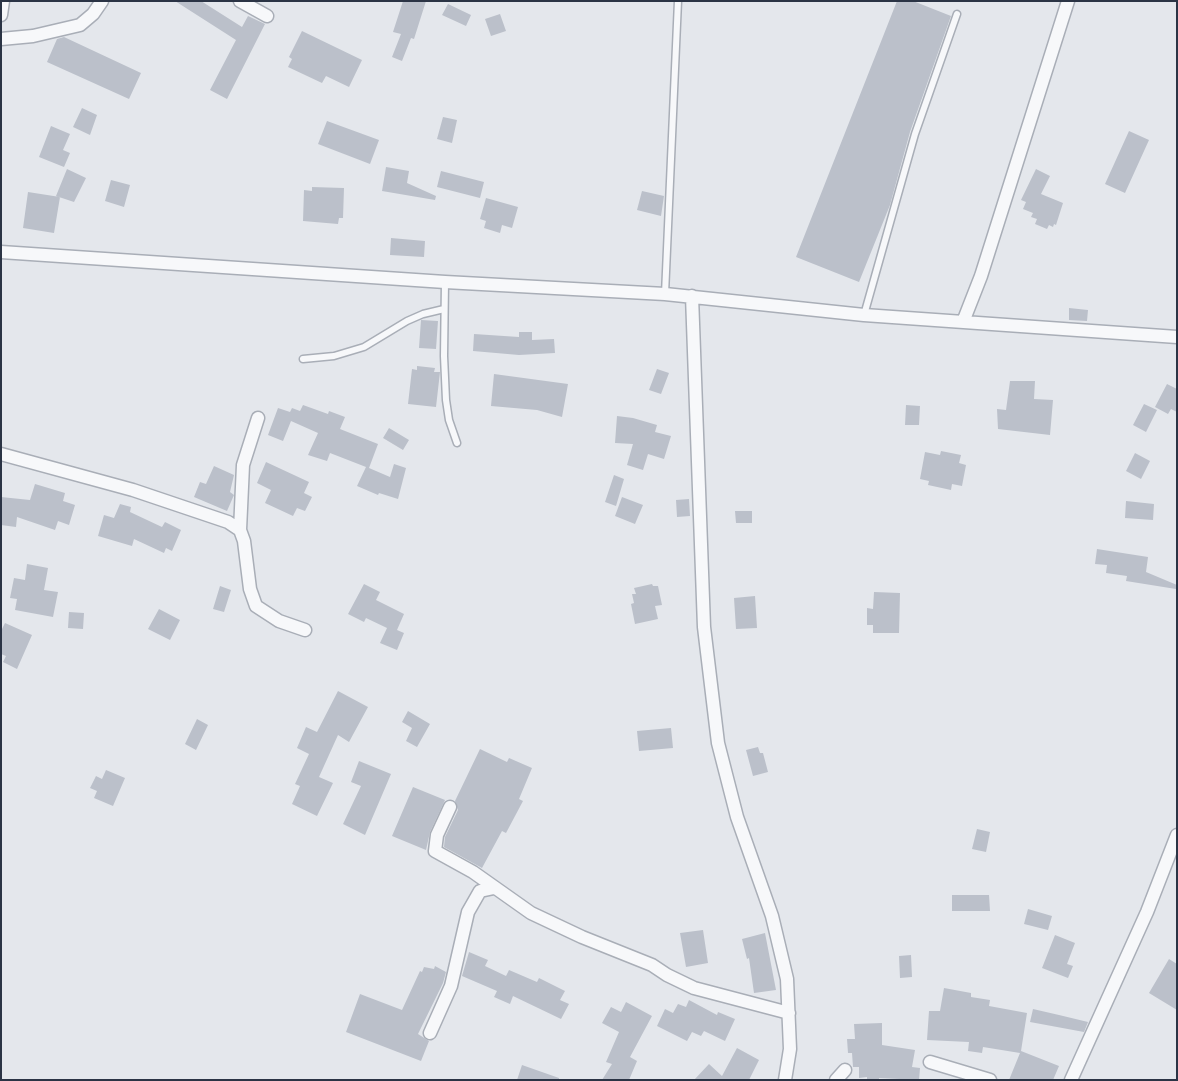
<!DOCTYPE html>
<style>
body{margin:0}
#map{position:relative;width:1178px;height:1081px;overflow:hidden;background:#e4e7ec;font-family:"PT Sans Narrow",sans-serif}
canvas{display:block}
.frame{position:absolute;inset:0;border:2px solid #2b3445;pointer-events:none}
</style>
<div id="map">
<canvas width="1178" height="1081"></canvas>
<div class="frame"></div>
</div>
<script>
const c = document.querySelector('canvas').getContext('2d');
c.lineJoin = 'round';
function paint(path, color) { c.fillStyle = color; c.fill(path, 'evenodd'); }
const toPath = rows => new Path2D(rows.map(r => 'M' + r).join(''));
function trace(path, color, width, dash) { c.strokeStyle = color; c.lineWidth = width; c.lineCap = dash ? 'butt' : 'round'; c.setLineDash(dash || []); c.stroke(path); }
const building = toPath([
 [175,1,201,1,242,27,248,16,265,24,227,99,210,90,236,40],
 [403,1,426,1,414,39,411,38,402,61,392,57,401,34,393,32],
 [897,1,913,1,951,16,910,132,890,205,859,282,796,257],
 [448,4,471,15,466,26,442,15],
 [500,14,506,31,491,36,485,19],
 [302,31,362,60,349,87,326,76,322,83,288,67,292,59,289,57],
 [64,37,141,73,129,99,47,62,57,39],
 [82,108,97,115,90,135,73,127],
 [443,117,457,120,452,143,437,139],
 [327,121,379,140,370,164,318,144],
 [51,126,70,134,63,150,70,153,64,167,39,157],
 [1129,131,1149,140,1125,193,1105,184],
 [386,167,409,171,407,183,436,196,435,200,382,191],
 [67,169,86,178,74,202,56,196],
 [1036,169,1050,176,1041,194,1063,203,1056,225,1054,224,1053,227,1049,225,1047,229,1035,224,1037,219,1031,217,1033,213,1023,209,1026,202,1021,200],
 [441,171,484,182,480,198,437,187],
 [111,180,130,185,124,207,105,201],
 [312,187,344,188,343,218,339,218,338,224,303,221,304,190,312,191],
 [642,191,664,196,661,216,637,210],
 [28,192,60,197,54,233,23,228],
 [486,198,518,207,512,228,502,225,500,233,484,228,486,221,480,219],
 [391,238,425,241,424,257,390,255],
 [1069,308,1088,310,1087,321,1069,320],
 [421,320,438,321,436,349,419,348],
 [519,332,532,332,532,340,554,339,555,353,519,355,473,351,474,334,519,337],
 [417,366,435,368,434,372,440,372,436,407,408,404,412,369,417,370],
 [657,369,669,373,661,394,649,390],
 [494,374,568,384,562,417,537,410,491,406],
 [1010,381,1035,381,1034,399,1053,400,1050,435,998,429,997,409,1006,410],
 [1167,384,1177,389,1177,412,1171,409,1168,414,1155,407],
 [1144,404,1157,410,1146,432,1133,425],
 [303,405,328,414,329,411,345,417,340,429,378,444,369,468,390,477,394,464,406,468,398,499,379,493,378,495,357,486,366,467,330,453,327,461,308,455,318,433,291,421,283,441,268,435,278,408,290,412,292,408,300,411],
 [906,405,920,406,919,425,905,425],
 [617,416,633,418,657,425,655,432,671,436,664,459,648,454,643,470,627,465,633,444,615,443],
 [389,428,409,440,403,450,383,438],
 [941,451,961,455,959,463,966,465,962,486,952,484,951,490,928,485,929,481,920,479,925,452,940,455],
 [1135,453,1150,461,1141,479,1126,471],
 [266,462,309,482,304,493,312,497,305,511,297,508,293,516,265,503,271,490,257,483],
 [214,466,234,475,230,492,234,495,227,511,194,497,200,482,206,484],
 [614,475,624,479,616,506,605,502],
 [35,484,65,493,63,501,75,505,69,525,58,521,55,530,17,517,16,527,1,525,1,497,30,500],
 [622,497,643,505,635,524,615,516],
 [689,499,690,516,677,517,676,500],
 [1126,501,1154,504,1153,520,1125,518],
 [120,504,131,507,130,512,162,527,165,522,181,530,172,551,166,548,164,553,134,539,132,546,98,536,104,515,114,518],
 [735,511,752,511,752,523,736,523],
 [1097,549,1148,557,1146,572,1177,585,1176,589,1126,581,1127,576,1106,573,1107,565,1095,564],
 [27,564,48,568,44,590,58,592,53,617,15,610,17,599,10,598,14,578,25,580],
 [364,584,380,592,376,600,404,614,397,630,404,633,397,650,380,643,387,628,366,618,364,622,348,614],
 [652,584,653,586,658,586,662,605,655,606,658,619,635,624,631,604,634,603,632,594,636,594,634,588],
 [220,586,231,590,224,612,213,609],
 [874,592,900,593,899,633,873,633,873,625,867,625,867,608,873,609],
 [755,596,757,628,736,629,734,598],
 [159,609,180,620,170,640,148,629],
 [69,612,84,613,83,629,68,628],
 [5,623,32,635,17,669,3,662,6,656,1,654,1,631],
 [338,691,368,707,349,742,338,735,319,777,333,783,317,816,292,804,300,786,295,784,309,754,297,748,306,727,317,732],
 [408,711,430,724,417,747,406,741,412,728,402,722],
 [197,719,208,725,196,750,185,744],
 [671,728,673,748,639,751,637,731],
 [758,747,760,753,763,753,768,772,753,776,746,750],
 [480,749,507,762,509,758,532,768,519,799,523,801,506,833,502,831,482,868,444,847,445,837,458,810,455,801],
 [359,761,391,774,365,835,343,824,361,786,351,782],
 [106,770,125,778,113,806,94,798,97,791,90,788,96,776,102,779],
 [413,787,445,800,430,832,426,850,392,836],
 [977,829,990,832,986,852,972,849],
 [952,895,989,895,990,911,952,911],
 [1028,909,1052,916,1048,930,1024,924],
 [703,930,708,963,686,967,680,933],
 [765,933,776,990,754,993,749,958,747,959,742,939],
 [1055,935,1075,943,1067,964,1073,966,1068,978,1042,968],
 [469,952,488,960,485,966,506,976,509,970,537,982,539,978,565,991,560,1000,569,1004,561,1019,513,996,510,1004,494,997,497,991,462,976],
 [911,955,912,977,900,978,899,956],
 [1169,959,1177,964,1177,1010,1149,993],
 [435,966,446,972,443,983,418,1034,429,1041,421,1061,346,1032,360,994,402,1010,420,971,422,972,424,967,434,969],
 [944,988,971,993,971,997,990,1000,989,1006,1027,1013,1021,1051,1059,1066,1053,1080,1009,1080,1020,1053,983,1047,982,1053,968,1051,969,1042,927,1040,929,1011,940,1011],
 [689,1000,717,1015,718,1012,735,1019,725,1041,704,1031,701,1036,692,1032,687,1041,657,1026,665,1009,673,1013,678,1004,686,1007],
 [626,1002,652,1016,630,1057,637,1061,629,1080,602,1080,612,1064,606,1062,619,1032,602,1023,611,1007,621,1012],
 [1033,1009,1059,1015,1088,1022,1084,1032,1030,1022],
 [882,1023,882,1045,915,1050,912,1067,920,1068,919,1080,879,1078,879,1080,867,1080,867,1077,859,1078,859,1067,853,1067,852,1053,848,1053,847,1039,855,1039,854,1024],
 [737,1048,759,1060,749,1080,694,1080,709,1064,722,1076],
 [522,1065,559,1078,559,1080,517,1080]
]);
const lane = toPath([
 [445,282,444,356,446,400,449,420,457,443],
 [665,294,678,1],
 [864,315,915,134,957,14],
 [303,359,334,356,364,347,407,321,423,314,444,309]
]);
const street = toPath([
 [240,1,267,16],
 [1,15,3,1],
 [1,39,33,36,80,25,93,14,102,1],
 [1,252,445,282,665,294,864,315,1177,337],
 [692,296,704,627,718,743,737,817,772,916,787,979,790,1049,785,1080],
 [963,322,981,276,1068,1],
 [1,454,133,490,228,522,240,530,244,541,250,589,256,606,279,621,305,630],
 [240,530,243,465,258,418],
 [450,807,437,835,435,851,473,872,531,913,582,937,652,965,667,975,694,988,789,1013],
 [430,1033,451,986,468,912,480,891,494,888],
 [930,1062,990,1080],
 [836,1080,845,1070],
 [1071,1080,1147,912,1177,835]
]);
paint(building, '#bbc0ca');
trace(lane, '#a9aeb7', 9);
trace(street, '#a9aeb7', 15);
trace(lane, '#f7f8fa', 6);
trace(street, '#f7f8fa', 12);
</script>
